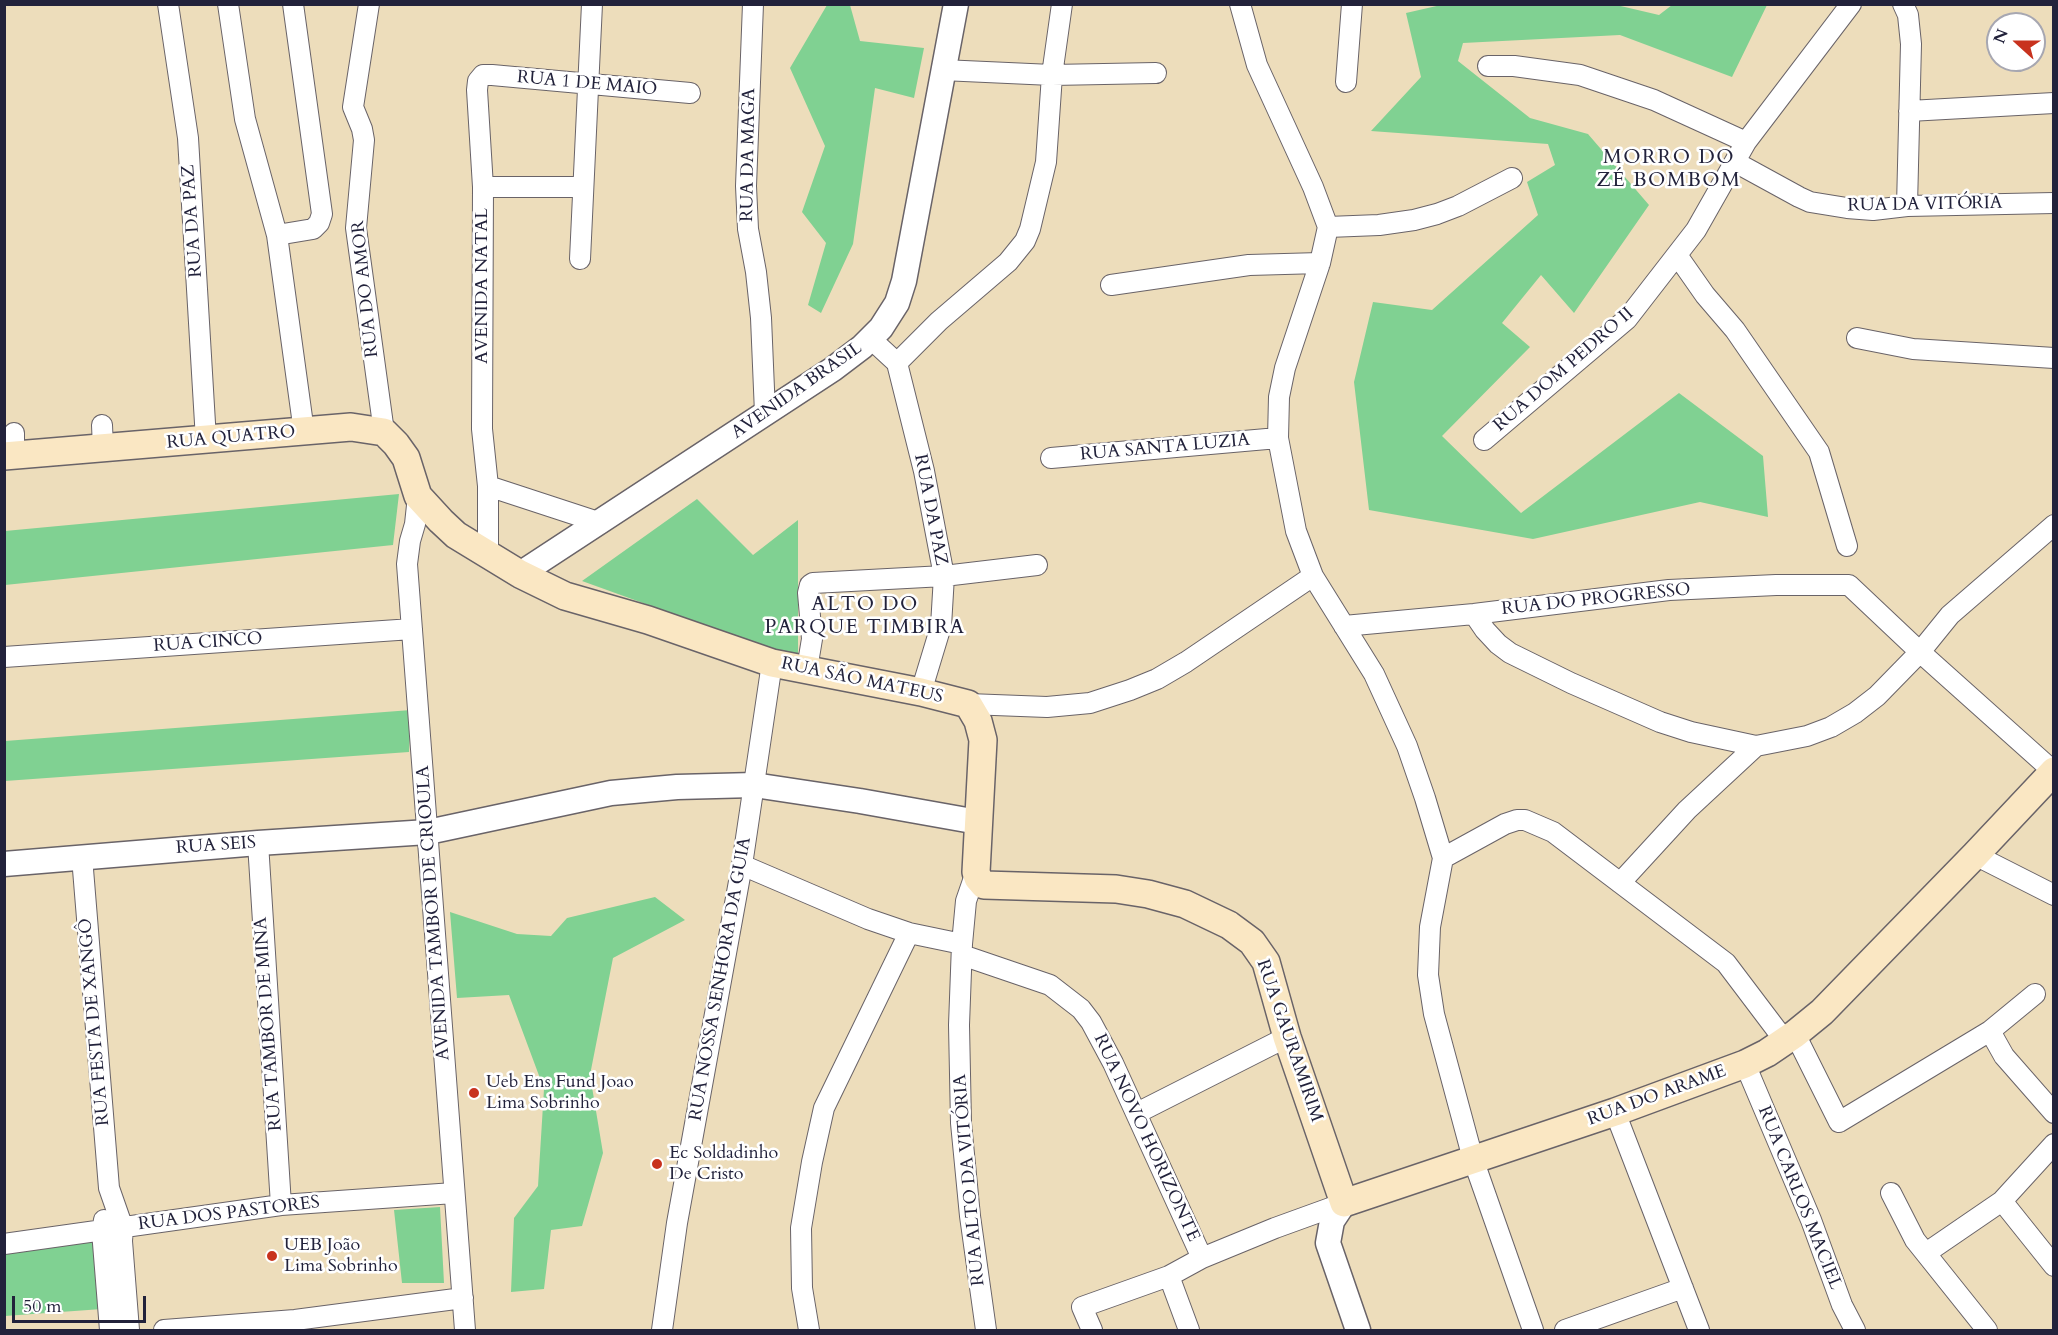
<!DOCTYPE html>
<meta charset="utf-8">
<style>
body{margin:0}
#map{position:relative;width:2058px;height:1335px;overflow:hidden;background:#edddbb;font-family:Cardo,serif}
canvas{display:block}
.frame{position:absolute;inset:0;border:6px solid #22223b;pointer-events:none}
.north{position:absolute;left:1986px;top:12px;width:60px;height:60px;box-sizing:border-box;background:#fff;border:2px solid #a7a7b1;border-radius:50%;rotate:291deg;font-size:16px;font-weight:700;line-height:24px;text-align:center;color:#22223b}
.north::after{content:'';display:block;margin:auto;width:21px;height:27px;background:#c8321e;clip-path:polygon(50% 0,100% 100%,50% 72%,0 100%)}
.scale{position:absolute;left:12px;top:1296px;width:134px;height:27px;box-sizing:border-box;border:3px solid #22223b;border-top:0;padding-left:8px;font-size:18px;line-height:21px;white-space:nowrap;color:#22223b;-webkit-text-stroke:4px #fff;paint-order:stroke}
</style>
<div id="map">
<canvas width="2058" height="1335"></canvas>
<div class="frame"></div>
<div class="north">N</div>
<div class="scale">50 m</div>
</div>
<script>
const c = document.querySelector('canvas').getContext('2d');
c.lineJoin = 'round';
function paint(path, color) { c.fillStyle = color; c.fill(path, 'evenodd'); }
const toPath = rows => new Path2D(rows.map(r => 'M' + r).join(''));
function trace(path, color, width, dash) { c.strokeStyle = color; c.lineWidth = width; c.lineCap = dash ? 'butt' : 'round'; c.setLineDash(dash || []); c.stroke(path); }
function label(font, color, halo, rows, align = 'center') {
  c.font = font + ' Cardo,serif'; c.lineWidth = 5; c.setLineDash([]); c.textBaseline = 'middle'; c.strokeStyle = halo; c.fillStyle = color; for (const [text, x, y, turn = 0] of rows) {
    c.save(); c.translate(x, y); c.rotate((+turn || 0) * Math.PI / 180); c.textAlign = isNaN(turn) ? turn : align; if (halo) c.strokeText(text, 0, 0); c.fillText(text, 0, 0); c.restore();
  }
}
const green = toPath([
 [827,5,850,5,860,41,924,48,914,98,875,88,853,244,821,313,808,305,826,243,802,212,825,146,790,68],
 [1441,5,1612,4,1659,15,1672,5,1767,5,1732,77,1620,35,1463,43,1458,61,1530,118,1588,134,1649,205,1574,313,1541,275,1502,323,1530,347,1442,436,1521,513,1679,393,1763,456,1768,517,1700,502,1533,539,1369,510,1354,382,1373,302,1432,310,1538,215,1527,182,1555,165,1548,144,1371,131,1421,77,1406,13],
 [399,494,393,545,5,585,5,531],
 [697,499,753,555,798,520,798,659,582,581],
 [411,710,409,752,5,781,5,741],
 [655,897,685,920,613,958,590,1075,603,1153,582,1226,551,1230,544,1289,511,1292,514,1218,538,1186,544,1089,509,995,457,998,450,912,517,934,551,936,567,918],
 [440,1207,444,1283,402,1283,394,1210],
 [100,1236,102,1309,5,1316,5,1244]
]);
const minor = toPath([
 [168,4,188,138,206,440],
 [228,4,245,119,277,235,304,432],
 [369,4,353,107,362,129,364,140,356,228,384,432],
 [753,4,746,186,748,229,756,272,761,318,765,413],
 [1240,4,1257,65,1313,187,1328,227,1320,263,1285,368,1279,397,1278,438,1296,531,1313,576,1374,674,1407,746,1425,798,1443,858,1430,927,1428,975,1434,1014,1473,1159,1533,1330],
 [1903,4,1908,15,1911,44,1907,206],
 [1488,66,1514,66,1580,75,1654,100,1746,142],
 [942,70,1052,75,1156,73],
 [1346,82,1352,4],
 [1909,111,2054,103],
 [1735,162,1799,197,1810,202,1847,208,1873,210,1907,206,2054,203],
 [483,187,583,187],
 [1328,227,1379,225,1414,220,1437,214,1458,206,1512,178],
 [277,235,313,229,319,223,322,214,293,4],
 [1677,255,1705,295,1735,330,1819,452,1847,546],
 [580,259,592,4],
 [1111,285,1249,265,1320,263],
 [1857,338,1913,349,2054,358],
 [871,339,897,363,924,471,944,576,941,626,921,692],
 [897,363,939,321,1008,262,1025,241,1030,229,1046,162,1052,75,1062,4],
 [102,425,103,448],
 [14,433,14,456],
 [1484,440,1627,319,1696,230,1746,142,1851,4],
 [1051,458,1278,438],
 [488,486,488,554],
 [418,496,415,524,410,541,407,564,465,1330],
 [601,523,488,486,482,429,483,187,477,90,478,81,483,75,492,75,690,93],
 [1474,614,1485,630,1498,644,1510,653,1571,683,1660,722,1691,732,1756,746,1807,736,1831,727,1855,713,1877,696,1920,652,1950,615,2054,525],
 [1344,626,1474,614,1669,590,1776,585,1849,585,1920,652,2053,771],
 [4,657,412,629],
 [807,669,812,639,808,593,810,585,813,583,944,576,1037,565],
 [968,704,1047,707,1090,703,1130,690,1157,679,1186,662,1313,576],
 [258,843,281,1205],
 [1975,855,2054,895],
 [82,857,109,1188,123,1228,122,1241,129,1330],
 [1443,858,1505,824,1517,820,1525,820,1553,832,1726,963,1785,1041],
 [742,865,868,919,909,933,962,944],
 [976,872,966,901,962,944,959,1025,961,1123,970,1216,986,1330],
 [1620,883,1687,810,1756,746],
 [962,955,1050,985,1081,1009,1091,1022,1113,1063,1202,1258],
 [1990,1031,2004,1056,2054,1113],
 [1795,1034,1839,1122,1990,1031,2035,994],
 [1745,1064,1811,1220,1842,1305,1855,1330],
 [1615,1112,1699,1330],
 [1137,1113,1287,1037],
 [1891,1193,1915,1240,1987,1330],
 [2002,1201,2054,1266],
 [104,1220,102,1231,110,1330],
 [4,1244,281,1205,454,1193],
 [1926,1253,2002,1201,2054,1144],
 [1169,1276,1189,1330],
 [164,1330,295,1320,463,1298],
 [662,1330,677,1223,742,865,772,663],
 [809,1330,802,1288,801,1228,812,1162,824,1108,909,933],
 [1092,1330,1082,1307,1169,1276,1202,1258,1275,1228,1344,1203],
 [1565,1330,1683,1288]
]);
const tertiary = toPath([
 [520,574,833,369,862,347,881,328,897,303,904,281,956,4],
 [4,864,258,843,428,832,611,793,677,787,754,785,860,801,978,822],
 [1344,1203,1332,1221,1328,1243,1358,1330]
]);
const secondary = toPath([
 [4,456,351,427,384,432,396,444,406,458,418,496,441,521,456,535,520,574,565,596,648,620,772,663,921,692,968,704,978,721,983,740,976,872,978,878,984,885,1116,889,1148,894,1185,904,1229,925,1252,942,1266,962,1287,1037,1344,1203,1615,1112,1745,1064,1767,1053,1795,1034,1822,1012,1975,855,2054,771]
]);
const markers = [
 [474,1093,6,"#c8321e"],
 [657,1164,6,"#c8321e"],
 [272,1256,6,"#c8321e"]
];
const streetNames = [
 ["RUA 1 DE MAIO",587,84,5],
 ["RUA DA MAGA",749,155,-89],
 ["RUA DA VITÓRIA",1925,205,-1],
 ["RUA DA PAZ",193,221,-94],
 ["AVENIDA NATAL",483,286,-90],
 ["RUA DO AMOR",366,289,-96],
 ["RUA DOM PEDRO II",1564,370,-41],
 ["AVENIDA BRASIL",797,391,-35],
 ["RUA QUATRO",231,438,-5],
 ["RUA SANTA LUZIA",1165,448,-5],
 ["RUA DA PAZ",930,510,79],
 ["RUA DO PROGRESSO",1596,600,-6],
 ["RUA CINCO",208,643,-4],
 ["RUA SÃO MATEUS",862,681,12],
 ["RUA SEIS",216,846,-4],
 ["AVENIDA TAMBOR DE CRIOULA",434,913,-94],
 ["RUA NOSSA SENHORA DA GUIA",721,979,-80],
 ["RUA FESTA DE XANGÔ",95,1022,-95],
 ["RUA TAMBOR DE MINA",269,1024,-94],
 ["RUA GAURAMIRIM",1289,1041,71],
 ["RUA DO ARAME",1657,1096,-20],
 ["RUA NOVO HORIZONTE",1146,1138,65],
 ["RUA ALTO DA VITÓRIA",970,1180,-95],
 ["RUA CARLOS MACIEL",1799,1198,68],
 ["RUA DOS PASTORES",229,1214,-7]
];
const poiNames = [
 ["Ueb Ens Fund Joao",486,1083],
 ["Lima Sobrinho",486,1104],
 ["Ec Soldadinho",669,1154],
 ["De Cristo",669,1175],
 ["UEB João",284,1246],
 ["Lima Sobrinho",284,1267]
];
const neighbourhoodNames = [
 ["MORRO DO",1669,158],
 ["ZÉ BOMBOM",1669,181],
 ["ALTO DO",865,605],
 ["PARQUE TIMBIRA",865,628]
];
paint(green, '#80d192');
trace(minor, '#696368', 22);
trace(tertiary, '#696368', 27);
trace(secondary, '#696368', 30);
trace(minor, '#fff', 20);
trace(tertiary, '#fff', 24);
trace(secondary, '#fae7c3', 27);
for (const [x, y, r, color] of markers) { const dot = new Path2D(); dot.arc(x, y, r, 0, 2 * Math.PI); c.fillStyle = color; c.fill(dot); trace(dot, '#fff', 2); }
label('18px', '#22223b', '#fff', streetNames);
label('18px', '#22223b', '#fff', poiNames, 'left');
c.letterSpacing = '1.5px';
label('20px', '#22223b', '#fff', neighbourhoodNames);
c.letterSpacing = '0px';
</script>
